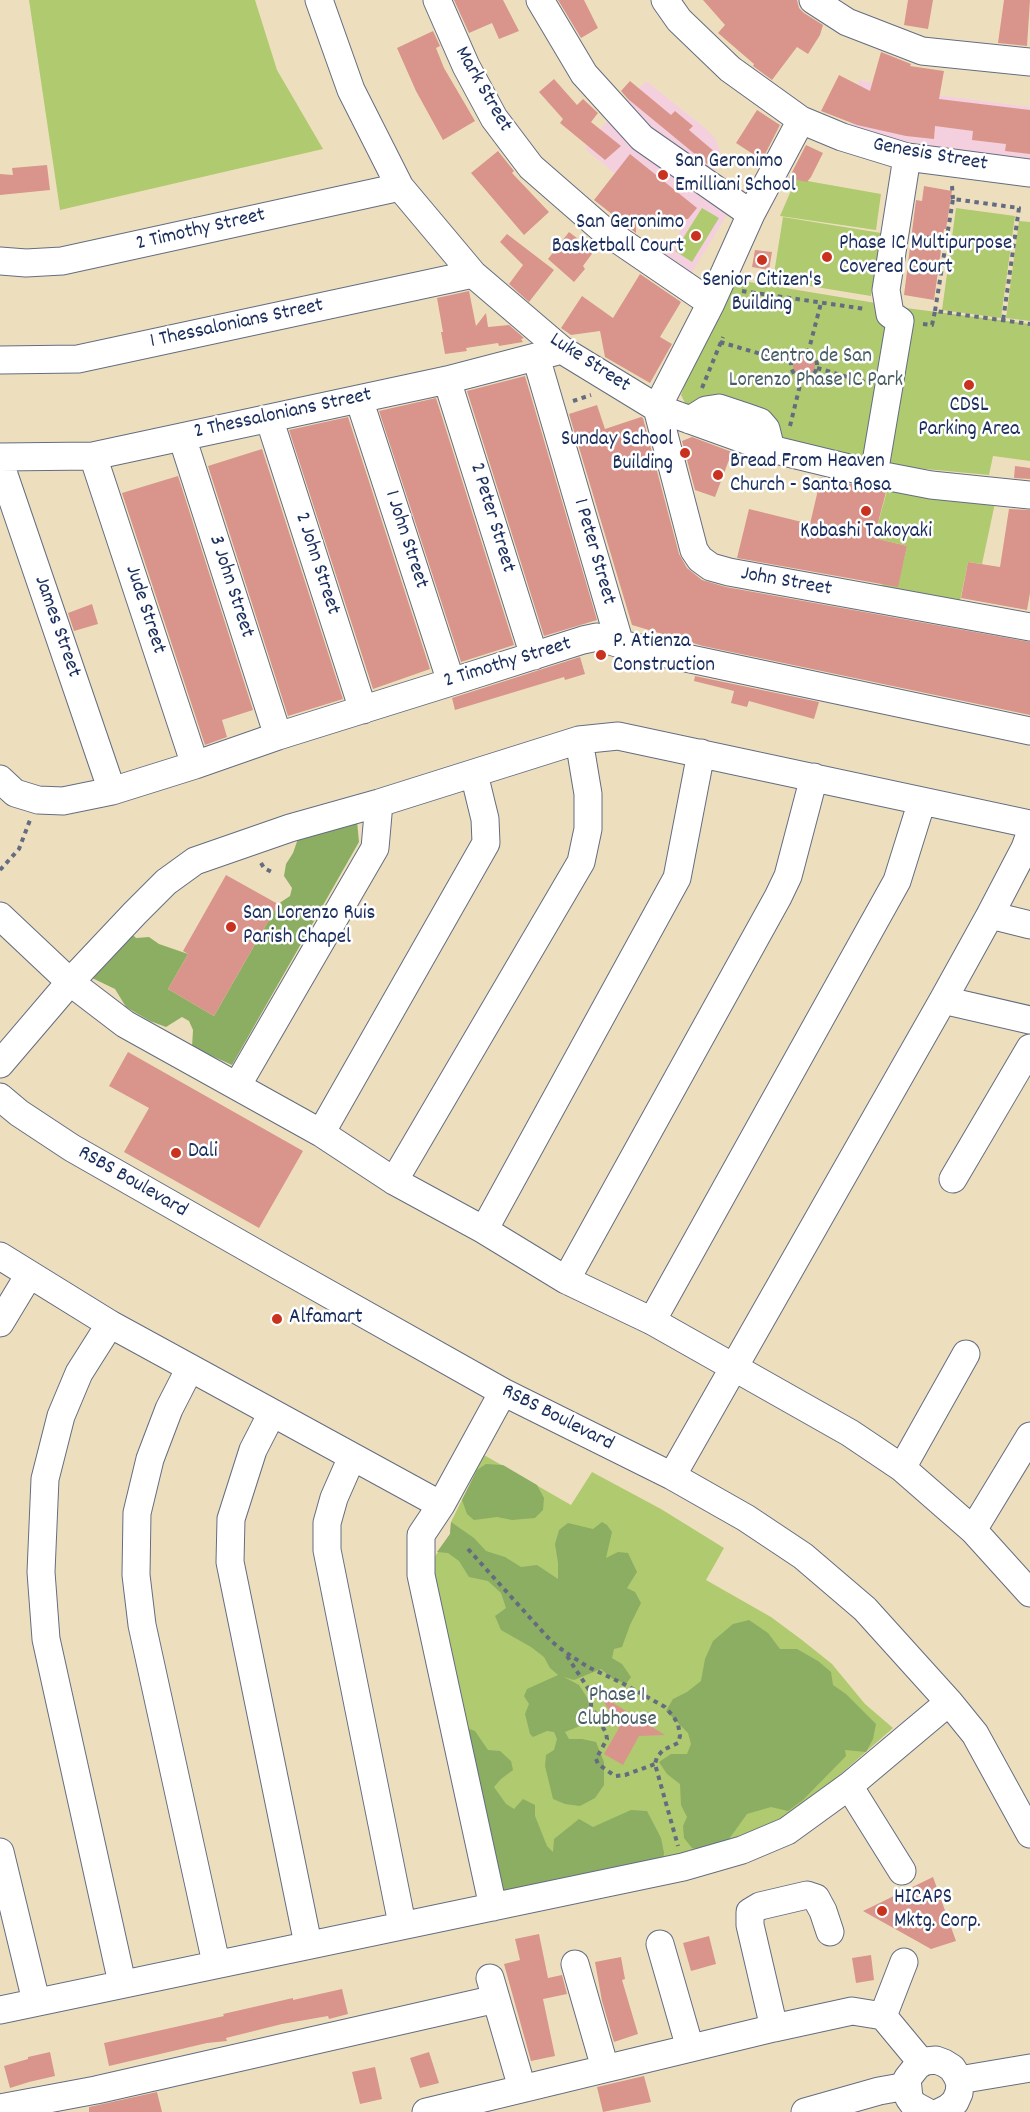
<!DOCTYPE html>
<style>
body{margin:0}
canvas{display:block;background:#eddfbe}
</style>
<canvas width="1030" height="2112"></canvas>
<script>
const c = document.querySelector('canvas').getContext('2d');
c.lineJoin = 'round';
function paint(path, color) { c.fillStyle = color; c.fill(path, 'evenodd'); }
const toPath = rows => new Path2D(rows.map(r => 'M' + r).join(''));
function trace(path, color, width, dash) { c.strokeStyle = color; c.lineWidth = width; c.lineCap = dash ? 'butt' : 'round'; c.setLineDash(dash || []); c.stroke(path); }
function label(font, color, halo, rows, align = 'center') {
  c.font = font + ' Dekko,sans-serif'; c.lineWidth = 5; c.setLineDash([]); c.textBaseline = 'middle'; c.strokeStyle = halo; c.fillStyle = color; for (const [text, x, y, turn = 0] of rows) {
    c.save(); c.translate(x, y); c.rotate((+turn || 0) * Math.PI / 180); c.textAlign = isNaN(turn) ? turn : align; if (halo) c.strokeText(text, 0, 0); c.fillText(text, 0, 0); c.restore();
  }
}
const built = toPath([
 [859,80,921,93,1030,107,1030,160,888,139,848,131],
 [646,81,705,128,715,138,723,159,713,172,730,210,691,274,663,257,679,234,680,227,585,149,601,128]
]);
const green = toPath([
 [29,0,255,0,277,70,323,149,60,210],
 [796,179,881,194,876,230,780,216],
 [702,208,719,218,692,262,675,251],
 [956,208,1015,216,1001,318,942,310],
 [783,217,881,233,871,296,773,280],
 [1019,221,1030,222,1030,321,1006,318],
 [737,280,906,308,1030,324,1030,461,993,456,989,475,904,467,795,443,695,410,685,403,681,395,685,384],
 [888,487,995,503,982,564,968,562,959,606,880,585,899,580,907,546,874,538],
 [484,1455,571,1505,592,1472,661,1509,724,1548,706,1580,771,1617,802,1640,832,1664,865,1704,893,1728,794,1815,709,1851,499,1897,459,1730,432,1561,450,1534,451,1522]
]);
const forest = toPath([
 [357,821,359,842,232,1065,192,1047,193,1030,189,1021,182,1017,166,1027,150,1021,126,1007,115,989,90,977,131,933,136,938,149,937,159,944,188,954,168,989,214,1016,278,904,290,896,292,888,284,876,286,864,293,853,300,833],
 [486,1464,503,1465,537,1485,544,1498,543,1510,535,1518,512,1520,497,1517,474,1520,467,1514,462,1500,477,1470],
 [451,1522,474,1538,486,1551,505,1557,521,1567,537,1565,558,1579,558,1563,555,1544,559,1530,568,1523,593,1529,602,1522,607,1525,612,1532,606,1558,618,1552,628,1553,637,1572,627,1588,635,1592,641,1603,630,1625,622,1647,614,1649,612,1658,622,1664,631,1677,626,1684,613,1679,601,1669,574,1680,564,1677,579,1685,588,1699,590,1712,585,1724,565,1732,569,1739,582,1739,596,1742,604,1762,604,1785,595,1798,580,1806,565,1804,553,1799,545,1766,546,1755,554,1750,557,1739,554,1732,547,1731,533,1737,530,1734,525,1714,529,1704,524,1696,527,1689,558,1675,550,1668,544,1657,531,1647,501,1630,495,1616,506,1608,501,1593,488,1581,469,1577,459,1561,448,1553,437,1552,450,1534],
 [749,1620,768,1633,780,1649,797,1649,818,1661,831,1672,833,1685,846,1694,876,1724,873,1739,866,1752,845,1750,846,1756,803,1800,788,1811,771,1807,747,1814,729,1839,709,1851,692,1848,684,1838,683,1826,687,1817,681,1805,680,1784,667,1774,659,1762,671,1754,687,1754,691,1744,688,1733,666,1711,673,1699,687,1692,701,1681,705,1659,713,1641,733,1624],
 [467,1728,475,1731,488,1750,500,1751,511,1761,513,1770,501,1779,494,1787,506,1804,514,1809,523,1799,535,1805,535,1816,547,1846,553,1852,554,1839,579,1819,593,1827,631,1810,647,1811,661,1838,664,1853,663,1861,499,1897]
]);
const building = toPath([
 [454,0,503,0,519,31,499,39,492,23,469,33],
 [558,0,584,0,598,28,581,38],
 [703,0,797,0,799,8,804,13,823,25,820,35,808,54,797,47,772,80,753,66,754,64,718,33,725,25],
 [908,0,933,0,928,29,904,25],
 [1004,0,1030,0,1027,46,998,43],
 [433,31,440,46,436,48,444,68,475,121,443,140,416,91,397,48],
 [881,52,911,64,910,66,944,71,939,99,1030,110,1030,154,1005,151,1006,144,972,140,973,131,935,126,934,139,906,136,857,125,821,111,839,75,870,91],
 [554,79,577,105,583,99,598,113,591,122,621,146,605,160,560,123,563,119,539,92],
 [630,81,671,115,675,111,693,126,689,130,716,153,707,164,628,99,621,91],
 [757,110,780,125,762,160,736,143],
 [806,145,823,153,811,177,807,182,789,178],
 [498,151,514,171,512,173,549,212,524,235,471,173],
 [630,154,697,208,688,219,636,220,636,233,594,200],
 [47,165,50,190,0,195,0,174,13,175,12,168],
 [924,186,952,191,946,229,944,229,934,300,904,295,916,200,922,201],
 [569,232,594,251,583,266,585,269,574,282,548,259],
 [507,234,554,270,529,302,509,284,523,265,500,242],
 [755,250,772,252,769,270,752,267],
 [640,274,681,302,660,337,672,344,650,383,605,357,600,331,571,335,561,328,582,296,613,318],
 [469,291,476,326,486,313,488,327,509,325,524,338,521,339,523,342,499,346,498,343,466,348,467,351,445,354,441,332,443,332,437,298],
 '793 365a11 11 0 1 1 22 0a11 11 0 1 1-22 0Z',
 [525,376,597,620,544,636,467,391],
 [436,398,514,645,461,662,379,411],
 [597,405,605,429,641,417,643,418,679,554,687,568,702,580,726,587,1030,642,1030,715,703,646,632,625,569,414],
 [348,417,430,669,373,689,289,430],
 [692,437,732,452,715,497,695,490,682,441],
 [262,449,343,699,288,716,208,466],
 [1015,466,1030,468,1030,479,1014,478],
 [178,476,253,710,222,720,227,737,205,745,122,493],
 [821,477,886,492,874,538,907,546,898,587,737,558,749,509,810,524],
 [1009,509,1030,510,1030,593,1027,610,961,598,968,562,1000,567],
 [92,604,98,624,74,631,68,613],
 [580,657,585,674,565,680,564,677,455,710,452,698],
 [695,676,819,702,814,719,749,701,747,707,731,703,734,691,694,681],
 [226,875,278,904,214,1016,168,989,188,954,183,951],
 [128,1052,303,1151,259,1228,124,1152,149,1108,109,1086],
 [600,1695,665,1735,639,1736,623,1765,604,1754,619,1728],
 [933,1877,956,1941,931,1949,863,1911],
 [539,1934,548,1978,562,1975,567,1994,543,1999,555,2056,531,2061,504,1964,520,1960,515,1939],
 [709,1936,716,1964,691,1971,683,1943],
 [871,1955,874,1980,856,1983,852,1958],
 [621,1957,625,1979,622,1980,638,2034,614,2042,602,2001,595,1962],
 [342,1989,348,2014,329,2019,328,2016,282,2024,226,2038,227,2041,207,2043,109,2066,104,2043,224,2016,223,2014,293,1998,293,2000],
 [50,2052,55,2076,29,2082,10,2088,4,2066,28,2059,28,2057],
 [429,2052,439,2083,420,2088,410,2058],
 [375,2067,382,2099,360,2104,352,2072],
 [644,2076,651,2102,603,2112,597,2087],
 [157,2092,162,2112,89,2112,89,2107]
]);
const path = toPath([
 [952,186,953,199],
 [918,236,947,241],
 [742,291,865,309],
 [935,311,953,199,1019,208,1003,321],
 [923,324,932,325,935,311,1030,324],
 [720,342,792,363],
 '791 365a13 13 0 1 1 26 0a13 13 0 1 1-26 0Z',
 [808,353,821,303],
 [817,368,865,382],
 [702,388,723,337],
 [573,401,591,395],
 [790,426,802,377],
 [261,863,264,868,272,872],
 [0,870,19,849,30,820],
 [468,1549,551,1641,565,1652,588,1667,622,1683,665,1707,673,1716,678,1724,680,1736,678,1743,663,1750,657,1757,655,1764,678,1846],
 [567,1656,591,1693,591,1706,606,1733,607,1739,596,1759,598,1764,615,1776,625,1775,655,1764]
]);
const minor = toPath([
 [319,0,351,90,400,187,473,274,562,350,657,408,771,449,874,474,931,485,1030,495],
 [437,0,466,66,494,118,531,167,601,228,711,303],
 [540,0,584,74,642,138,751,214],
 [665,0,679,20,730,69,801,120,842,137,907,157,1030,173],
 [813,0,847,22,922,51,1030,62],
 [0,261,26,263,62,261,400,187],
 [536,357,620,644],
 [0,360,78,359,473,274],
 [447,380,534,656],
 [359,399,451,682],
 [657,408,694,550,700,559,711,567,729,572,1030,627],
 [657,408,711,303,751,214,801,120],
 [269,418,363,710],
 [690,420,706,410,719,408,746,417,760,422,766,429,771,449],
 [182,437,278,736],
 [93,456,195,765],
 [0,457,93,456,447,380,562,350],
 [0,463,112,791],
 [874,474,900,321,890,314,886,290,907,157],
 [0,779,15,793,38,800,63,801,112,791,195,765,278,736,451,682,583,640,597,637,620,644,1030,731],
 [990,915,1030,925],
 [0,916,70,982,125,1024,321,1133,394,1181,484,1230,566,1280,652,1321,850,1433,902,1468,973,1530,1030,1593],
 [943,1000,1030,1020],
 [0,1064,70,982,135,913,166,882,195,861,290,828,379,803,579,740,618,736,1030,824],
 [237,1086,375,848,379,803],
 [0,1097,19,1113,72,1148,279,1266,503,1392,672,1476,746,1518,803,1556,865,1609,949,1702,975,1734,1030,1834],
 [321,1133,486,843,485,819,474,774],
 [953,1179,1030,1048],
 [394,1181,581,862,588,829,588,794,579,740],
 [484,1230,677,878,701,753],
 [0,1256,110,1324,441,1505],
 [566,1280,778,897,788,876,814,777],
 [652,1321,897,881,922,801],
 [0,1323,29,1275],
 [110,1324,79,1373,61,1416,45,1479,41,1572,46,1639,122,1983],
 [190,1368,169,1409,150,1459,137,1513,136,1575,142,1625,216,1963],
 [272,1413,253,1450,231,1519,230,1562,308,1944],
 [352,1457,334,1498,327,1523,327,1550,402,1924],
 [902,1468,966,1354],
 [672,1476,943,1000,990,915,1025,848,1030,834],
 [973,1530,1030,1436],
 [849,1786,902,1871],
 [0,1852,36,2001],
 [493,1907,421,1575,421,1535,441,1505,503,1392],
 [660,1944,690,2048],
 [575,1964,605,2068],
 [490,1978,522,2088],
 [0,2010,683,1867,742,1850,787,1831,849,1786,949,1702],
 [883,2016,904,1962],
 [774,2028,750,1925,750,1912,760,1906,807,1895,816,1898,823,1911,830,1932],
 [959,2080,1030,2068],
 [0,2108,96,2090,496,1999],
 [426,2112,774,2028,852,2011,883,2016,922,2063],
 [805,2112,879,2091,907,2086],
 [927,2112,914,2105,909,2098,907,2079,918,2065,926,2061,936,2060,944,2063,952,2068,957,2076,960,2084,959,2093,955,2102,948,2108,940,2112]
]);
const markers = [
 [663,175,6,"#c8321e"],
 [696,236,6,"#c8321e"],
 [827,257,6,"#c8321e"],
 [762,260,6,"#c8321e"],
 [969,385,6,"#c8321e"],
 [685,453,6,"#c8321e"],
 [718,475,6,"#c8321e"],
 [866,511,6,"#c8321e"],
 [601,655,6,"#c8321e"],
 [231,927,6,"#c8321e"],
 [176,1153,6,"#c8321e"],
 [277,1319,6,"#c8321e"],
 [882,1911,6,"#c8321e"]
];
const streetNames = [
 ["Mark Street",482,90,60],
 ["Genesis Street",930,156,10],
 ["2 Timothy Street",201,231,-13],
 ["1 Thessalonians Street",237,325,-12],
 ["Luke Street",589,364,33],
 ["2 Thessalonians Street",283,415,-12],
 ["2 Peter Street",491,518,73],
 ["1 John Street",405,540,72],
 ["1 Peter Street",593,552,74],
 ["2 John Street",316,564,72],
 ["John Street",786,583,10],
 ["3 John Street",230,587,72],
 ["Jude Street",144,610,72],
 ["James Street",56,627,71],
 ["2 Timothy Street",508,664,-17],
 ["RSBS Boulevard",132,1183,30],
 ["RSBS Boulevard",557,1419,27]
];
const poiNames = [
 ["San Geronimo",675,163],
 ["Emilliani School",675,187],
 ["San Geronimo",684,224,"right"],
 ["Basketball Court",684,248,"right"],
 ["Phase 1C Multipurpose",839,245],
 ["Covered Court",839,269],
 ["Senior Citizen's",762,282,"center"],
 ["Building",762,306,"center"],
 ["CDSL",969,407,"center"],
 ["Parking Area",969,431,"center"],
 ["Sunday School",673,441,"right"],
 ["Building",673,465,"right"],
 ["Bread From Heaven",730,463],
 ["Church - Santa Rosa",730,487],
 ["Kobashi Takoyaki",866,533,"center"],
 ["P. Atienza",613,643],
 ["Construction",613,667],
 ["San Lorenzo Ruis",243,915],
 ["Parish Chapel",243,939],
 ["Dali",188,1153],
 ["Alfamart",289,1319],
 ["HICAPS",894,1899],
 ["Mktg. Corp.",894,1923]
];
const parkNames = [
 ["Centro de San",816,358],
 ["Lorenzo Phase 1C Park",816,382],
 ["Phase 1",617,1697],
 ["Clubhouse",617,1721]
];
paint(built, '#f4cfde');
paint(green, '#b0ca70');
paint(forest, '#8cae62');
paint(building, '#d9958b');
trace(minor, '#646d80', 29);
trace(path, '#646d80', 4, [4.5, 4.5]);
trace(minor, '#fff', 27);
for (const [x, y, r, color] of markers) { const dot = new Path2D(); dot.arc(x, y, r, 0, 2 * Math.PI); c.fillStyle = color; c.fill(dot); trace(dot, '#fff', 2); }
label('21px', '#1b2f5e', '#fff', streetNames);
label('21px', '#1b2f5e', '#fff', poiNames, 'left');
label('21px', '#485e63', '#fff', parkNames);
</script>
